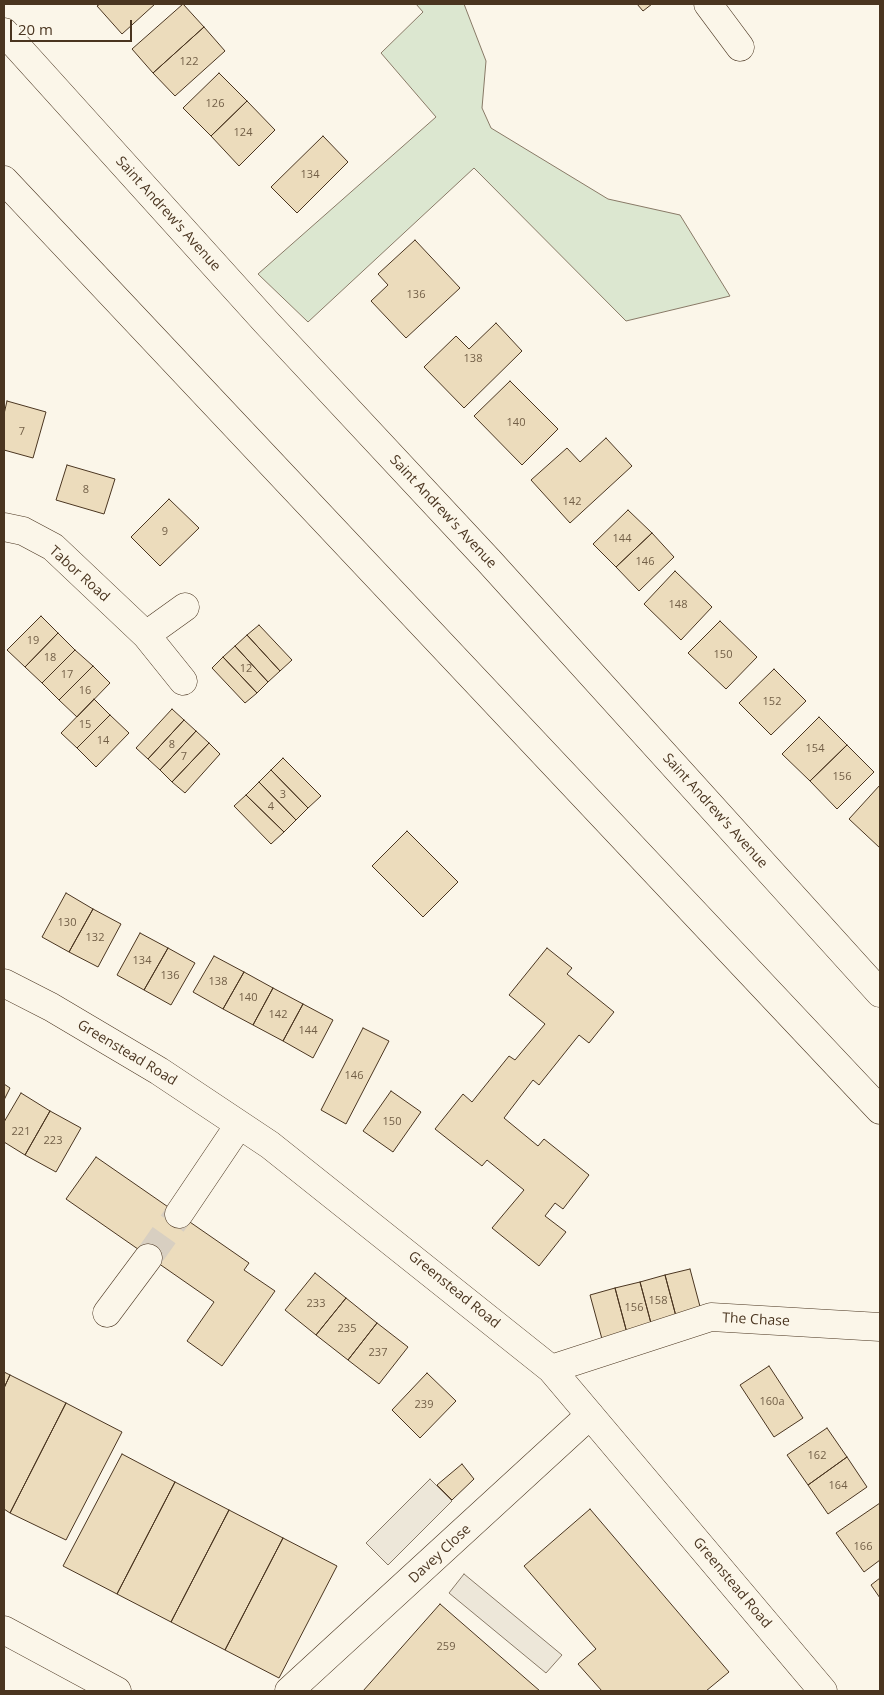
<!DOCTYPE html>
<style>
body{margin:0}
#map{position:relative;width:884px;height:1695px;overflow:hidden;background:#fbf6e9;font-family:"Open Sans",sans-serif}
canvas{display:block}
.frame{position:absolute;inset:0;border:5px solid #4a3520;pointer-events:none}
.scale{position:absolute;left:10px;top:20px;width:122px;height:22px;box-sizing:border-box;border:2px solid #4a3520;border-top:0;padding-left:6px;font-size:15px;line-height:18px;white-space:nowrap;color:#4a3520;-webkit-text-stroke:4px #fbf6e9;paint-order:stroke}
</style>
<div id="map">
<canvas width="884" height="1695"></canvas>
<div class="frame"></div>
<div class="scale">20 m</div>
</div>
<script>
const c = document.querySelector('canvas').getContext('2d');
c.lineJoin = 'round';
function paint(path, color) { c.fillStyle = color; c.fill(path, 'evenodd'); }
const toPath = rows => new Path2D(rows.map(r => 'M' + r).join(''));
function trace(path, color, width, dash) { c.strokeStyle = color; c.lineWidth = width; c.lineCap = dash ? 'butt' : 'round'; c.setLineDash(dash || []); c.stroke(path); }
function label(font, color, halo, rows, align = 'center') {
  c.font = font + ' "Open Sans",sans-serif'; c.lineWidth = 4; c.setLineDash([]); c.textBaseline = 'middle'; c.strokeStyle = halo; c.fillStyle = color; for (const [text, x, y, turn = 0] of rows) {
    c.save(); c.translate(x, y); c.rotate((+turn || 0) * Math.PI / 180); c.textAlign = isNaN(turn) ? turn : align; if (halo) c.strokeText(text, 0, 0); c.fillText(text, 0, 0); c.restore();
  }
}
const green = toPath([
 [416,4,464,4,486,61,482,108,491,128,608,199,680,215,730,296,626,321,474,168,308,322,258,274,436,117,381,53,423,12,416,4]
]);
const parking = toPath([
 [430,1479,452,1501,388,1565,366,1543,430,1479],
 [464,1574,562,1655,546,1673,449,1593,464,1574]
]);
const building = toPath([
 [100,4,155,4,122,34,97,6,100,4],
 [183,4,204,27,153,73,132,49,183,4],
 [637,4,652,4,643,11,637,4],
 [204,27,225,51,175,96,153,73,204,27],
 [219,73,247,101,211,136,183,108,219,73],
 [247,101,275,130,239,166,211,136,247,101],
 [323,136,348,162,297,213,271,187,323,136],
 [415,240,460,288,406,338,371,301,388,285,378,274,415,240],
 [496,323,522,351,464,408,424,367,456,336,469,349,496,323],
 [510,381,558,429,522,465,474,416,510,381],
 [7,401,46,412,33,458,4,450,4,414,7,401],
 [606,438,632,466,570,523,531,480,567,448,580,462,606,438],
 [67,465,115,479,104,514,56,500,67,465],
 [169,499,199,528,160,566,131,537,169,499],
 [628,510,652,533,616,567,593,544,628,510],
 [652,533,674,557,639,591,616,567,652,533],
 [675,571,712,607,681,640,644,604,675,571],
 [41,616,58,633,25,667,7,650,41,616],
 [720,621,757,657,726,689,688,653,720,621],
 [259,625,292,660,280,671,247,635,259,625],
 [58,633,75,650,42,683,25,667,58,633],
 [247,635,280,671,268,682,235,646,247,635],
 [235,646,268,682,257,693,223,657,235,646],
 [75,650,93,666,59,700,42,683,75,650],
 [223,657,257,693,245,703,212,668,223,657],
 [93,666,110,683,77,717,59,700,93,666],
 [774,669,806,701,771,735,739,703,774,669],
 [94,699,110,715,77,748,61,733,94,699],
 [172,709,184,720,148,759,136,748,172,709],
 [110,715,129,733,96,767,77,748,110,715],
 [819,717,847,745,810,781,782,754,819,717],
 [184,720,196,731,160,770,148,759,184,720],
 [196,731,209,743,172,782,160,770,196,731],
 [209,743,220,754,185,793,172,782,209,743],
 [847,745,874,772,837,809,810,781,847,745],
 [283,758,321,796,308,808,271,770,283,758],
 [271,770,308,808,296,820,259,782,271,770],
 [259,782,296,820,284,832,246,795,259,782],
 [880,785,880,848,849,819,880,785],
 [246,795,284,832,271,844,234,806,246,795],
 [407,831,458,882,423,917,372,866,407,831],
 [66,893,93,909,69,952,42,937,66,893],
 [93,909,121,924,98,967,69,952,93,909],
 [140,933,168,948,144,990,117,975,140,933],
 [168,948,195,963,171,1005,144,990,168,948],
 [547,948,572,968,567,974,614,1012,589,1043,579,1035,539,1085,533,1080,504,1118,538,1146,544,1139,589,1175,563,1209,555,1203,545,1216,566,1232,539,1266,492,1228,524,1190,487,1160,482,1166,435,1129,463,1094,472,1102,509,1056,515,1060,545,1024,509,995,547,948],
 [214,956,244,972,223,1009,193,992,214,956],
 [244,972,273,988,253,1025,223,1009,244,972],
 [273,988,303,1004,283,1041,253,1025,273,988],
 [303,1004,333,1020,313,1058,283,1041,303,1004],
 [363,1028,389,1041,346,1124,321,1110,363,1028],
 [4,1084,10,1088,4,1100,4,1084],
 [391,1091,421,1112,393,1152,363,1131,391,1091],
 [21,1093,50,1111,25,1155,4,1142,4,1122,21,1093],
 [50,1111,81,1128,56,1172,25,1155,50,1111],
 [96,1157,249,1263,244,1270,275,1291,222,1366,187,1341,214,1302,66,1199,96,1157],
 [690,1269,702,1314,677,1320,665,1275,690,1269],
 [315,1273,346,1298,316,1335,285,1310,315,1273],
 [665,1275,677,1320,652,1327,640,1282,665,1275],
 [640,1282,652,1327,627,1333,615,1288,640,1282],
 [615,1288,627,1333,602,1339,590,1295,615,1288],
 [346,1298,377,1323,348,1360,316,1335,346,1298],
 [377,1323,408,1347,379,1384,348,1360,377,1323],
 [769,1366,803,1418,774,1437,740,1385,769,1366],
 [4,1372,10,1375,4,1388,4,1372],
 [427,1373,456,1401,420,1438,392,1410,427,1373],
 [10,1375,66,1403,10,1513,4,1509,4,1388,10,1375],
 [66,1403,122,1432,66,1540,10,1513,66,1403],
 [827,1428,847,1457,808,1485,787,1455,827,1428],
 [122,1454,175,1482,117,1594,63,1566,122,1454],
 [847,1457,867,1487,828,1514,808,1485,847,1457],
 [462,1464,474,1479,452,1500,437,1485,462,1464],
 [175,1482,229,1510,171,1622,117,1594,175,1482],
 [880,1503,880,1560,864,1572,836,1533,880,1503],
 [590,1509,729,1672,706,1691,602,1691,578,1664,596,1649,524,1566,590,1509],
 [229,1510,283,1538,225,1650,171,1622,229,1510],
 [283,1538,337,1566,279,1678,225,1650,283,1538],
 [880,1578,880,1598,871,1585,880,1578],
 [440,1604,540,1691,363,1691,440,1604]
]);
const minorTunnel = toPath([
 [148,1258,179,1214]
]);
const minor = toPath([
 [708,4,740,47],
 [4,32,266,322,489,561,880,993],
 [4,527,23,531,53,547,146,635,183,681],
 [146,635,185,607],
 [4,983,51,1007,159,1071,270,1145,551,1369,823,1691],
 [179,1214,239,1125],
 [107,1313,148,1258],
 [551,1369,711,1317,880,1327],
 [4,1630,117,1691],
 [289,1691,590,1415]
]);
const major = toPath([
 [4,180,880,1110]
]);
const numberNames = [
 ["122",189,62],
 ["126",215,104],
 ["124",243,133],
 ["134",310,175],
 ["136",416,295],
 ["138",473,359],
 ["140",516,423],
 ["7",22,432],
 ["8",86,490],
 ["142",572,502],
 ["9",165,532],
 ["144",622,539],
 ["146",645,562],
 ["148",678,605],
 ["19",33,641],
 ["150",723,655],
 ["18",50,658],
 ["12",246,669],
 ["17",67,675],
 ["16",85,691],
 ["152",772,702],
 ["15",85,725],
 ["14",103,741],
 ["8",172,745],
 ["154",815,749],
 ["7",184,757],
 ["156",842,777],
 ["3",283,795],
 ["4",271,807],
 ["130",67,923],
 ["132",95,938],
 ["134",142,961],
 ["136",170,976],
 ["138",218,982],
 ["140",248,998],
 ["142",278,1015],
 ["144",308,1031],
 ["146",354,1076],
 ["150",392,1122],
 ["221",21,1132],
 ["223",53,1141],
 ["158",658,1301],
 ["233",316,1304],
 ["156",634,1308],
 ["235",347,1329],
 ["237",378,1353],
 ["160a",772,1402],
 ["239",424,1405],
 ["162",817,1456],
 ["164",838,1486],
 ["166",863,1547],
 ["259",446,1647]
];
const streetNames = [
 ["Saint Andrew's Avenue",168,214,48],
 ["Saint Andrew's Avenue",443,512,47],
 ["Tabor Road",79,574,42],
 ["Saint Andrew's Avenue",715,811,48],
 ["Greenstead Road",127,1053,31],
 ["Greenstead Road",454,1290,39],
 ["The Chase",756,1320,3],
 ["Davey Close",440,1554,-43],
 ["Greenstead Road",732,1583,50]
];
paint(green, '#dce7d0');
trace(green, '#887966', 1);
paint(parking, '#ede7d9');
trace(parking, '#887966', 1);
paint(building, '#ecdcbc');
trace(building, '#4a3520', 1);
trace(minorTunnel, '#d8cfc1', 28, [28, 14]);
trace(minor, '#4a3520', 29);
trace(major, '#4a3520', 29);
trace(minor, '#fbf6e9', 28);
trace(major, '#fbf6e9', 28);
label('11px', '#725f47', null, numberNames);
label('14px', '#4a3520', '#fbf6e9', streetNames);
</script>
